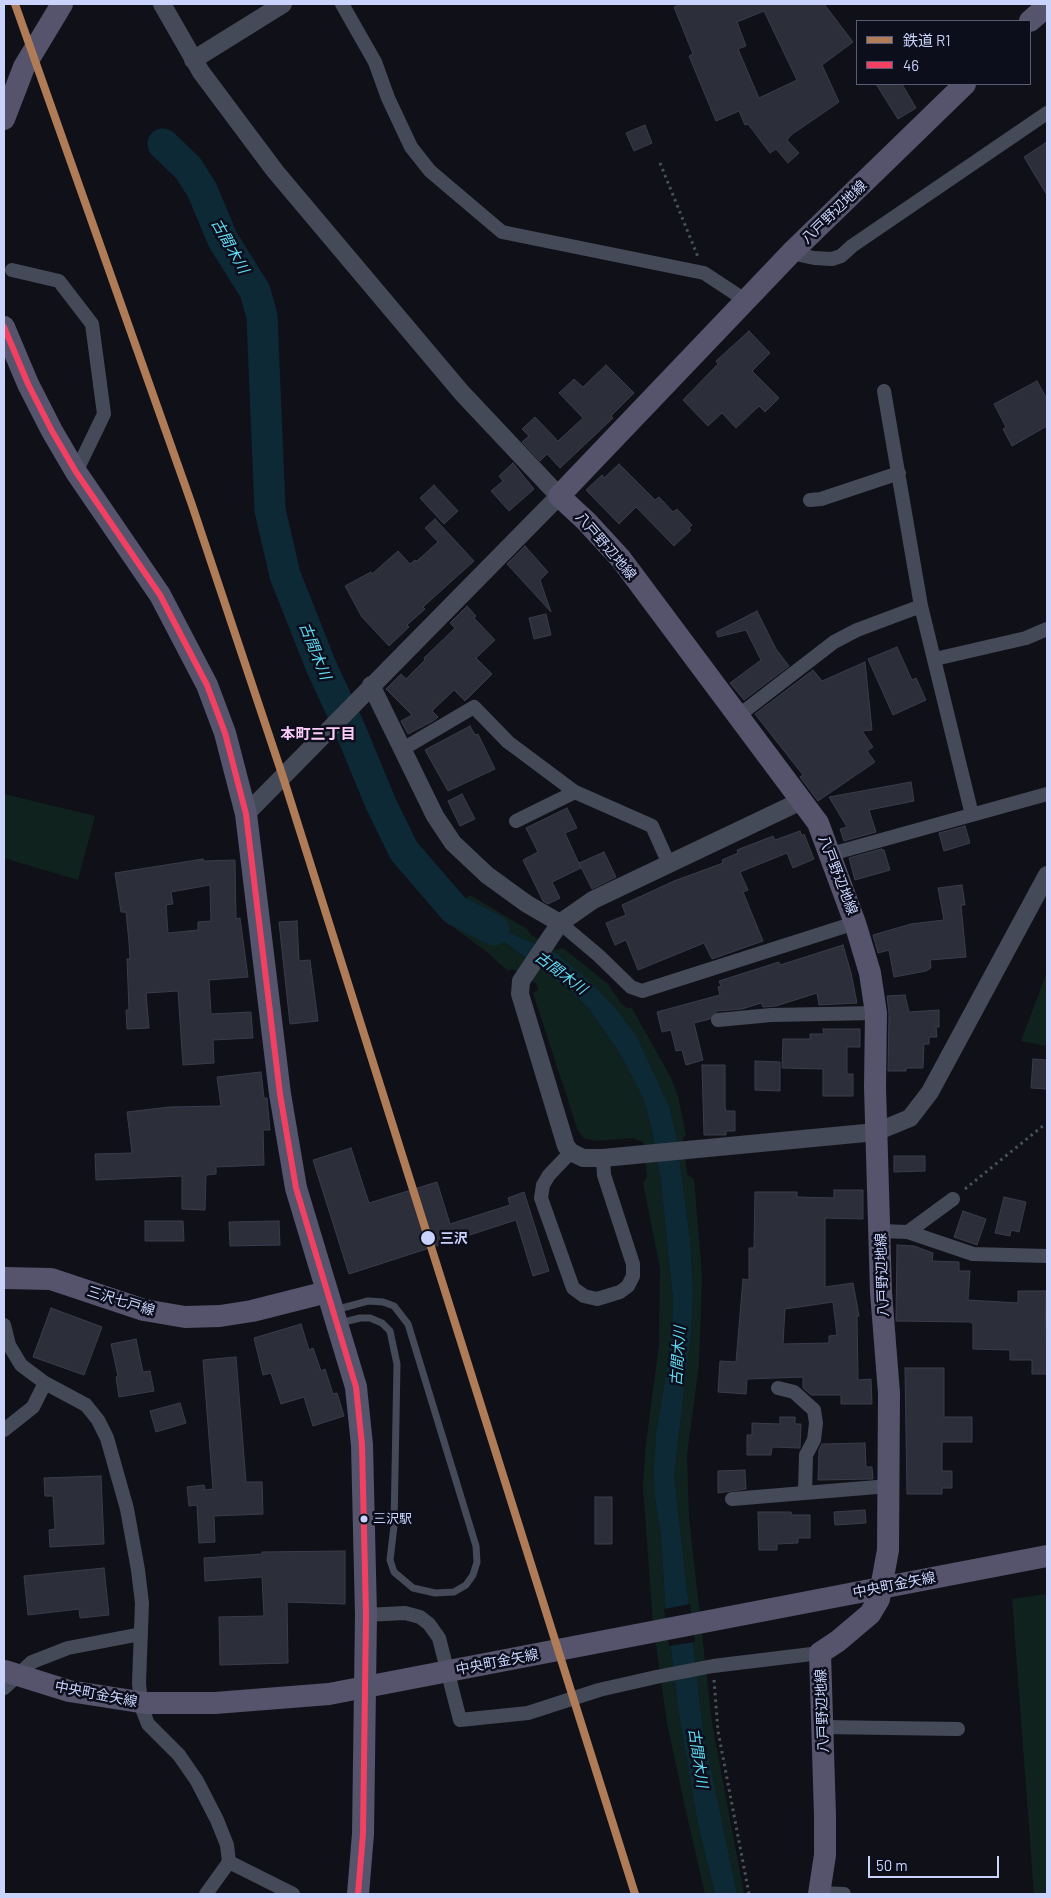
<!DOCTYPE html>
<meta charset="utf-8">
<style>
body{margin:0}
#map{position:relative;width:1051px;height:1898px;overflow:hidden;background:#101118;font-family:Barlow,"Noto Sans JP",sans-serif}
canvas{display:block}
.frame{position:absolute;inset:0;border:5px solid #c9d3fc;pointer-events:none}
.legend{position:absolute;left:856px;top:20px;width:175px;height:65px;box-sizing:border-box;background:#0c0e1b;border:1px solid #585d75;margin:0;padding:6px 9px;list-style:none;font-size:15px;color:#c9d3fc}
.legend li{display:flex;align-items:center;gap:10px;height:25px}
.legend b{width:25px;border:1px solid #585d75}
.scale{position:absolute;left:868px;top:1856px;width:131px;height:22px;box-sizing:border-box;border:2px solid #c9d3fc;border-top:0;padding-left:6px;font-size:15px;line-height:18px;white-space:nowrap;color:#c9d3fc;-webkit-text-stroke:4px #0c0e1b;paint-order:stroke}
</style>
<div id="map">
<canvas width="1051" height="1898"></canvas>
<div class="frame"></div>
<ul class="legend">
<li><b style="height:6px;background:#b07c57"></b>鉄道 R1</li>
<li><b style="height:6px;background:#f24062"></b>46</li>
</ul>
<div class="scale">50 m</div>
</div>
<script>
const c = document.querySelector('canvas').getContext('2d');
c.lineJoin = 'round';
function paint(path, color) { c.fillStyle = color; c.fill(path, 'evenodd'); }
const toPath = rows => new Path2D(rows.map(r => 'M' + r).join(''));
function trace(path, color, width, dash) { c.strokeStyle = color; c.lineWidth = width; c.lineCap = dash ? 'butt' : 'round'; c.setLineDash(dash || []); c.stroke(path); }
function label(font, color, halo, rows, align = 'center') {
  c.font = font + ' Barlow,"Noto Sans JP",sans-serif'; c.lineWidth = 5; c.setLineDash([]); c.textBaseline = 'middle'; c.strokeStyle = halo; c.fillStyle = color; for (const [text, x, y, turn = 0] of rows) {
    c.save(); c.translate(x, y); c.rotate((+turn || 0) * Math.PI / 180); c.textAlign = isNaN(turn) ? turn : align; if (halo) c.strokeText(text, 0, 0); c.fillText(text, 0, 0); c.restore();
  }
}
const green = toPath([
 [4,794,95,816,78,880,4,858],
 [470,895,527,929,531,935,556,950,563,948,608,984,620,1002,626,1008,632,1008,671,1078,678,1096,686,1135,683,1138,687,1174,694,1179,702,1276,699,1364,687,1455,689,1518,712,1723,744,1894,737,1894,703,1730,674,1475,691,1335,693,1291,690,1238,676,1134,669,1106,637,1037,556,953,508,932,492,918,458,906],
 [454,911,504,942,569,989,589,1009,617,1049,633,1078,643,1098,651,1125,661,1183,673,1299,671,1346,656,1433,655,1498,661,1536,665,1601,679,1714,698,1825,715,1894,705,1894,685,1807,667,1723,653,1623,643,1486,646,1444,659,1345,660,1268,643,1183,647,1177,643,1142,632,1138,596,1141,584,1138,578,1131,533,993,538,990,537,984,513,969,508,971,487,952,445,921],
 [1047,972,1047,1046,1021,1041],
 [1047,1594,1047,1894,1034,1894,1012,1599]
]);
const water = toPath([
 [458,906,492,918,508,932,556,953,587,979,615,1008,637,1037,669,1106,676,1134,690,1238,693,1291,691,1335,674,1475,703,1730,737,1894,715,1894,698,1825,679,1714,665,1601,661,1536,655,1498,654,1472,656,1433,671,1346,673,1299,661,1183,651,1125,643,1098,633,1078,617,1049,589,1009,569,989,504,942,454,911]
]);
const pier = toPath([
 [690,1604,695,1642,669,1646,664,1609]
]);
const river = toPath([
 [163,144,188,168,202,190,223,240,255,291,262,316,270,510,285,575,321,666,350,729,381,804,404,851,455,910,494,930]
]);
const building = toPath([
 [682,4,824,4,853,42,822,65,839,102,791,135,787,140,799,153,788,163,776,149,770,153,748,124,745,125,739,111,716,121,689,56,693,54,674,7,682,4],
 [764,11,797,80,759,98,738,49,746,46,737,22,764,11],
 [876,84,902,84,916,108,898,119,876,84],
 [645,125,652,143,634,151,626,133,645,125],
 [1047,142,1047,195,1024,157,1047,142],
 [749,331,770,353,752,371,779,398,765,412,759,406,736,428,722,413,708,426,683,400,718,364,716,361,749,331],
 [606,365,634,393,611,416,613,418,560,468,547,454,540,461,522,442,529,436,522,429,535,417,558,441,583,418,559,393,574,379,583,387,606,365],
 [1037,381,1047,399,1047,426,1012,446,1003,429,1006,427,994,404,1037,381],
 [513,463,534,489,509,511,491,491,503,481,499,476,513,463],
 [619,464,655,500,659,497,673,512,677,509,692,525,689,528,691,530,674,546,636,507,619,524,586,490,602,475,604,478,619,464],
 [434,485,458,511,444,524,420,498,434,485],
 [435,519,474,561,423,607,425,609,407,625,409,627,389,646,362,617,345,586,371,572,372,574,398,551,410,564,415,560,417,561,438,542,425,528,435,519],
 [525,546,548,572,540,580,551,612,507,564,525,546],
 [467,606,476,616,474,618,495,640,476,658,492,674,465,701,454,690,432,711,438,717,433,721,408,734,401,721,412,715,386,689,401,674,406,679,425,660,424,658,455,628,450,623,467,606],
 [757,611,776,649,789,666,744,700,730,683,761,660,746,630,718,637,716,632,757,611],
 [546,614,551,635,534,639,529,618,546,614],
 [897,647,912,680,916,678,926,700,893,715,868,659,897,647],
 [865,662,872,730,862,731,873,747,867,751,875,762,818,801,800,777,803,775,755,714,813,670,822,681,865,662],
 [470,726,475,735,478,734,495,769,448,791,425,750,470,726],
 [911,782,914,801,869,810,876,832,844,841,840,829,847,827,829,797,911,782],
 [462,794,475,819,460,826,448,801,462,794],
 [567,808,577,828,565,833,581,868,552,882,560,898,548,904,543,901,523,860,538,852,526,828,567,808],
 [965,826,970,843,944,851,939,833,965,826],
 [800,831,802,836,804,834,814,859,793,868,787,853,740,872,748,890,743,892,763,941,712,959,704,943,638,970,626,940,615,945,606,923,626,915,622,905,674,881,723,863,722,860,738,853,737,850,773,836,775,840,800,831],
 [881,849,884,850,890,870,855,880,849,858,881,849],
 [604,852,616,877,592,889,579,863,604,852],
 [203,859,203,861,235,860,236,919,240,918,248,977,209,980,211,1014,251,1012,253,1038,213,1040,214,1063,183,1065,178,991,146,993,149,1028,127,1029,126,1010,129,1010,127,959,130,959,129,942,126,912,121,912,115,873,203,859],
 [210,885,211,921,198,922,198,930,168,933,166,905,173,904,171,892,210,885],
 [962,885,965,905,961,905,966,957,930,960,931,968,926,971,894,977,889,950,878,953,873,935,911,924,944,920,938,888,962,885],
 [297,921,299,961,310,960,318,1021,290,1024,279,922,297,921],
 [843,945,851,973,857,1003,819,1005,817,993,776,1006,763,1007,761,1003,742,1009,717,1011,710,1019,694,1023,703,1060,686,1065,682,1050,676,1051,671,1030,662,1032,657,1012,720,995,718,987,721,986,719,981,779,962,780,965,843,945],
 [905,995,909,1012,939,1010,939,1027,936,1027,937,1037,929,1037,929,1044,924,1044,923,1068,906,1068,906,1071,888,1071,889,1013,887,996,905,995],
 [823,1029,860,1029,860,1047,847,1047,847,1074,853,1074,853,1096,823,1096,823,1069,782,1068,783,1039,810,1039,810,1034,824,1034,823,1029],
 [1033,1059,1047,1060,1047,1089,1031,1088,1033,1059],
 [755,1061,780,1062,780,1091,755,1090,755,1061],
 [702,1065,725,1065,725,1106,726,1111,735,1111,735,1131,726,1131,726,1135,704,1135,702,1065],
 [261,1072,264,1098,267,1098,270,1130,263,1130,264,1165,216,1167,216,1174,206,1175,205,1210,182,1209,182,1176,96,1180,95,1154,132,1153,127,1112,170,1107,221,1106,217,1077,261,1072],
 [351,1148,369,1203,437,1182,450,1224,510,1205,508,1198,524,1192,549,1271,533,1276,516,1220,349,1274,313,1160,351,1148],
 [894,1156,925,1156,925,1171,894,1172,894,1156],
 [834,1190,863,1190,863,1219,825,1218,825,1287,853,1283,859,1316,857,1316,858,1380,871,1379,872,1404,841,1404,841,1395,811,1395,803,1388,803,1377,747,1379,746,1394,718,1392,720,1361,736,1362,743,1279,749,1280,749,1248,754,1248,755,1192,797,1192,797,1197,834,1198,834,1190],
 [833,1302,837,1335,829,1336,829,1343,783,1344,785,1309,833,1302],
 [1004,1197,1026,1202,1019,1232,1011,1230,1010,1236,995,1233,1004,1197],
 [963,1211,986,1219,977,1245,954,1237,963,1211],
 [145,1221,183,1221,184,1241,145,1241,145,1221],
 [279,1221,280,1245,230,1246,229,1222,279,1221],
 [897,1245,914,1246,933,1253,932,1261,959,1262,959,1271,970,1271,968,1300,1018,1303,1018,1291,1046,1291,1045,1339,1047,1339,1047,1374,1032,1374,1032,1360,1010,1360,1010,1350,973,1349,973,1324,970,1322,896,1321,897,1245],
 [51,1308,102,1327,84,1375,33,1357,51,1308],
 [301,1324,309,1350,313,1348,321,1371,325,1369,333,1394,337,1393,344,1416,313,1426,304,1397,281,1404,271,1373,263,1375,254,1338,301,1324],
 [136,1339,143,1372,150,1371,154,1391,119,1397,116,1377,118,1376,111,1344,136,1339],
 [236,1357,246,1482,262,1482,263,1514,214,1516,215,1542,199,1543,197,1505,189,1506,187,1487,204,1485,205,1490,213,1489,203,1360,236,1357],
 [905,1368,944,1368,944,1417,972,1417,972,1442,942,1442,942,1471,952,1471,952,1488,942,1488,942,1494,907,1494,905,1368],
 [180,1403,186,1423,156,1432,150,1411,180,1403],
 [780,1417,795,1417,795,1424,801,1424,800,1448,772,1447,771,1455,747,1455,747,1435,752,1435,752,1423,780,1424,780,1417],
 [865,1443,866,1467,872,1467,873,1479,818,1480,819,1450,822,1444,865,1443],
 [745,1470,746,1489,718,1493,718,1471,745,1470],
 [101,1476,104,1544,50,1547,49,1530,55,1529,53,1496,45,1496,44,1478,101,1476],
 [595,1497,612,1497,612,1544,595,1544,595,1497],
 [865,1510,866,1523,835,1525,834,1512,865,1510],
 [758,1512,791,1512,792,1515,810,1515,810,1538,798,1538,798,1543,777,1544,777,1550,759,1550,758,1512],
 [345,1551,345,1604,287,1602,288,1663,220,1665,219,1617,264,1616,262,1577,205,1581,204,1558,262,1554,262,1552,345,1551],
 [104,1568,109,1615,80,1618,79,1609,28,1615,24,1576,104,1568]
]);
const path = toPath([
 [660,163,698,257],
 [965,1189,1044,1125],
 [714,1680,718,1731,749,1894]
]);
const service = toPath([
 [335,1310,368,1301,383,1302,394,1306,408,1324,476,1546,477,1562,473,1575,466,1585,454,1592,435,1593,413,1588,394,1572,390,1560,394,1526,397,1364,390,1331,382,1323,370,1318,360,1318,340,1323]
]);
const minor = toPath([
 [342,4,375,62,388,98,411,147,430,171,502,232,704,273,745,300],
 [791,253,814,258,832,259,841,256,852,246,1047,113],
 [12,270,59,281,92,324,104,414,76,472],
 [884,391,921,606,972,815],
 [810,500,821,499,899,473],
 [935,659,1026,638,1047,629],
 [738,716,834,642,857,630,921,606],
 [401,750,474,707,508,742,575,792],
 [516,821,575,792,652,826,669,864],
 [831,854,1047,794],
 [560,923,598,955,631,987,642,991,855,923],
 [718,1020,771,1015,876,1013],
 [571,1152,549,1175,543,1185,541,1198,573,1288,584,1296,597,1299,620,1292,628,1286,633,1276,633,1264,604,1175,603,1158],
 [881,1231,908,1232,973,1254,1047,1256],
 [908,1232,953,1199],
 [4,1325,9,1345,21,1365,45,1383,86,1405,98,1420,107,1438,127,1509,138,1570,142,1603,139,1683,141,1706,148,1724,179,1755,197,1781,217,1820,227,1845,229,1862,206,1894],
 [778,1388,794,1392,814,1410,816,1423,814,1440,806,1455,805,1493],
 [4,1430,33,1407,45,1383],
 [732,1499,889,1486],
 [366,1615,405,1613,420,1617,429,1624,439,1638,460,1720,528,1713,599,1690,656,1677,713,1666,820,1653],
 [4,1688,32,1662,68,1648,141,1634],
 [822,1727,958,1729],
 [229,1862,293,1894],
 [819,1893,844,1894]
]);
const tertiary = toPath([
 [162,4,201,72,275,171,462,393,559,496,246,814],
 [193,60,283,4],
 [371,685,435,816,453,843,487,875,527,904,560,923,593,900,801,801],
 [560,923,521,981,520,994,566,1146,571,1152,583,1158,603,1158,876,1132,910,1118,930,1092,1047,875]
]);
const primary = toPath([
 [1030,21,1047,6],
 [4,119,24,67,62,4],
 [4,327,28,384,52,431,76,472,160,595,207,685,225,733,246,814,280,1094,296,1188,356,1387,362,1445,366,1615,363,1834,358,1894],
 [4,1278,51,1279,144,1310,185,1317,220,1316,252,1311,327,1292],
 [819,1894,825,1855,825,1816,820,1653,838,1641,870,1614,879,1599,888,1550,889,1393,881,1292,875,1087,876,1013,870,973,855,923,818,823,621,559,586,521,559,496,791,253,965,84]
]);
const primaryBridge = toPath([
 [5,1671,69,1691,146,1703,215,1703,329,1694,1047,1556]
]);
const bus1 = toPath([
 [4,327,28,384,52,431,76,472,160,595,207,685,225,733,246,814,280,1094,296,1188,356,1387,362,1445,366,1615,363,1834,358,1894]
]);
const rail1 = toPath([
 [15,4,192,505,283,777,635,1894]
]);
const markers = [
 [428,1238,8,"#c9d3fc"],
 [364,1519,4.5,"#c9d3fc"]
];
const busNames = [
 ["三沢駅",373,1519]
];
const streetNames = [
 ["八戸野辺地線",834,212,-44],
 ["八戸野辺地線",606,546,49],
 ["八戸野辺地線",838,875,69],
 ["八戸野辺地線",882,1275,-92],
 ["三沢七戸線",121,1301,17],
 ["中央町金矢線",894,1585,-11],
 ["中央町金矢線",497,1662,-11],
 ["中央町金矢線",96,1694,11],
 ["八戸野辺地線",822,1711,-92]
];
const stopNames = [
 ["三沢",440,1238]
];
const waterNames = [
 ["古間木川",230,246,61],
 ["古間木川",315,651,68],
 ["古間木川",561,973,37],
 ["古間木川",678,1356,-86],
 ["古間木川",698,1758,82]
];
const neighbourhoodNames = [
 ["本町三丁目",318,734]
];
paint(green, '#10221d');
paint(water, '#0d2936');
paint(pier, '#101118');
trace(river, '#0d2936', 31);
paint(building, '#2c2e3a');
trace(building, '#3a3c4c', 1);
trace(path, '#445459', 3, [2.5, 4]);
trace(service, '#454a59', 7);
trace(minor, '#454a59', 14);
trace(tertiary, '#454a59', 18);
trace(primary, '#56536c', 22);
trace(primaryBridge, '#56536c', 22);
trace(bus1, '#f24062', 6);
trace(rail1, '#b07c57', 8);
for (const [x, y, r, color] of markers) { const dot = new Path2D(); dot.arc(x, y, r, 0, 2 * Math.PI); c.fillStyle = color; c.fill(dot); trace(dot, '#0c0e1b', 2); }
label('13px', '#c9d3fc', '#0c0e1b', busNames, 'left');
label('14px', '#c9d3fc', '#0c0e1b', streetNames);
label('bold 14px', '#c9d3fc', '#0c0e1b', stopNames, 'left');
label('italic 15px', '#5edcf5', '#0c0e1b', waterNames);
label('bold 15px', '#fccbf9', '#0c0e1b', neighbourhoodNames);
</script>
